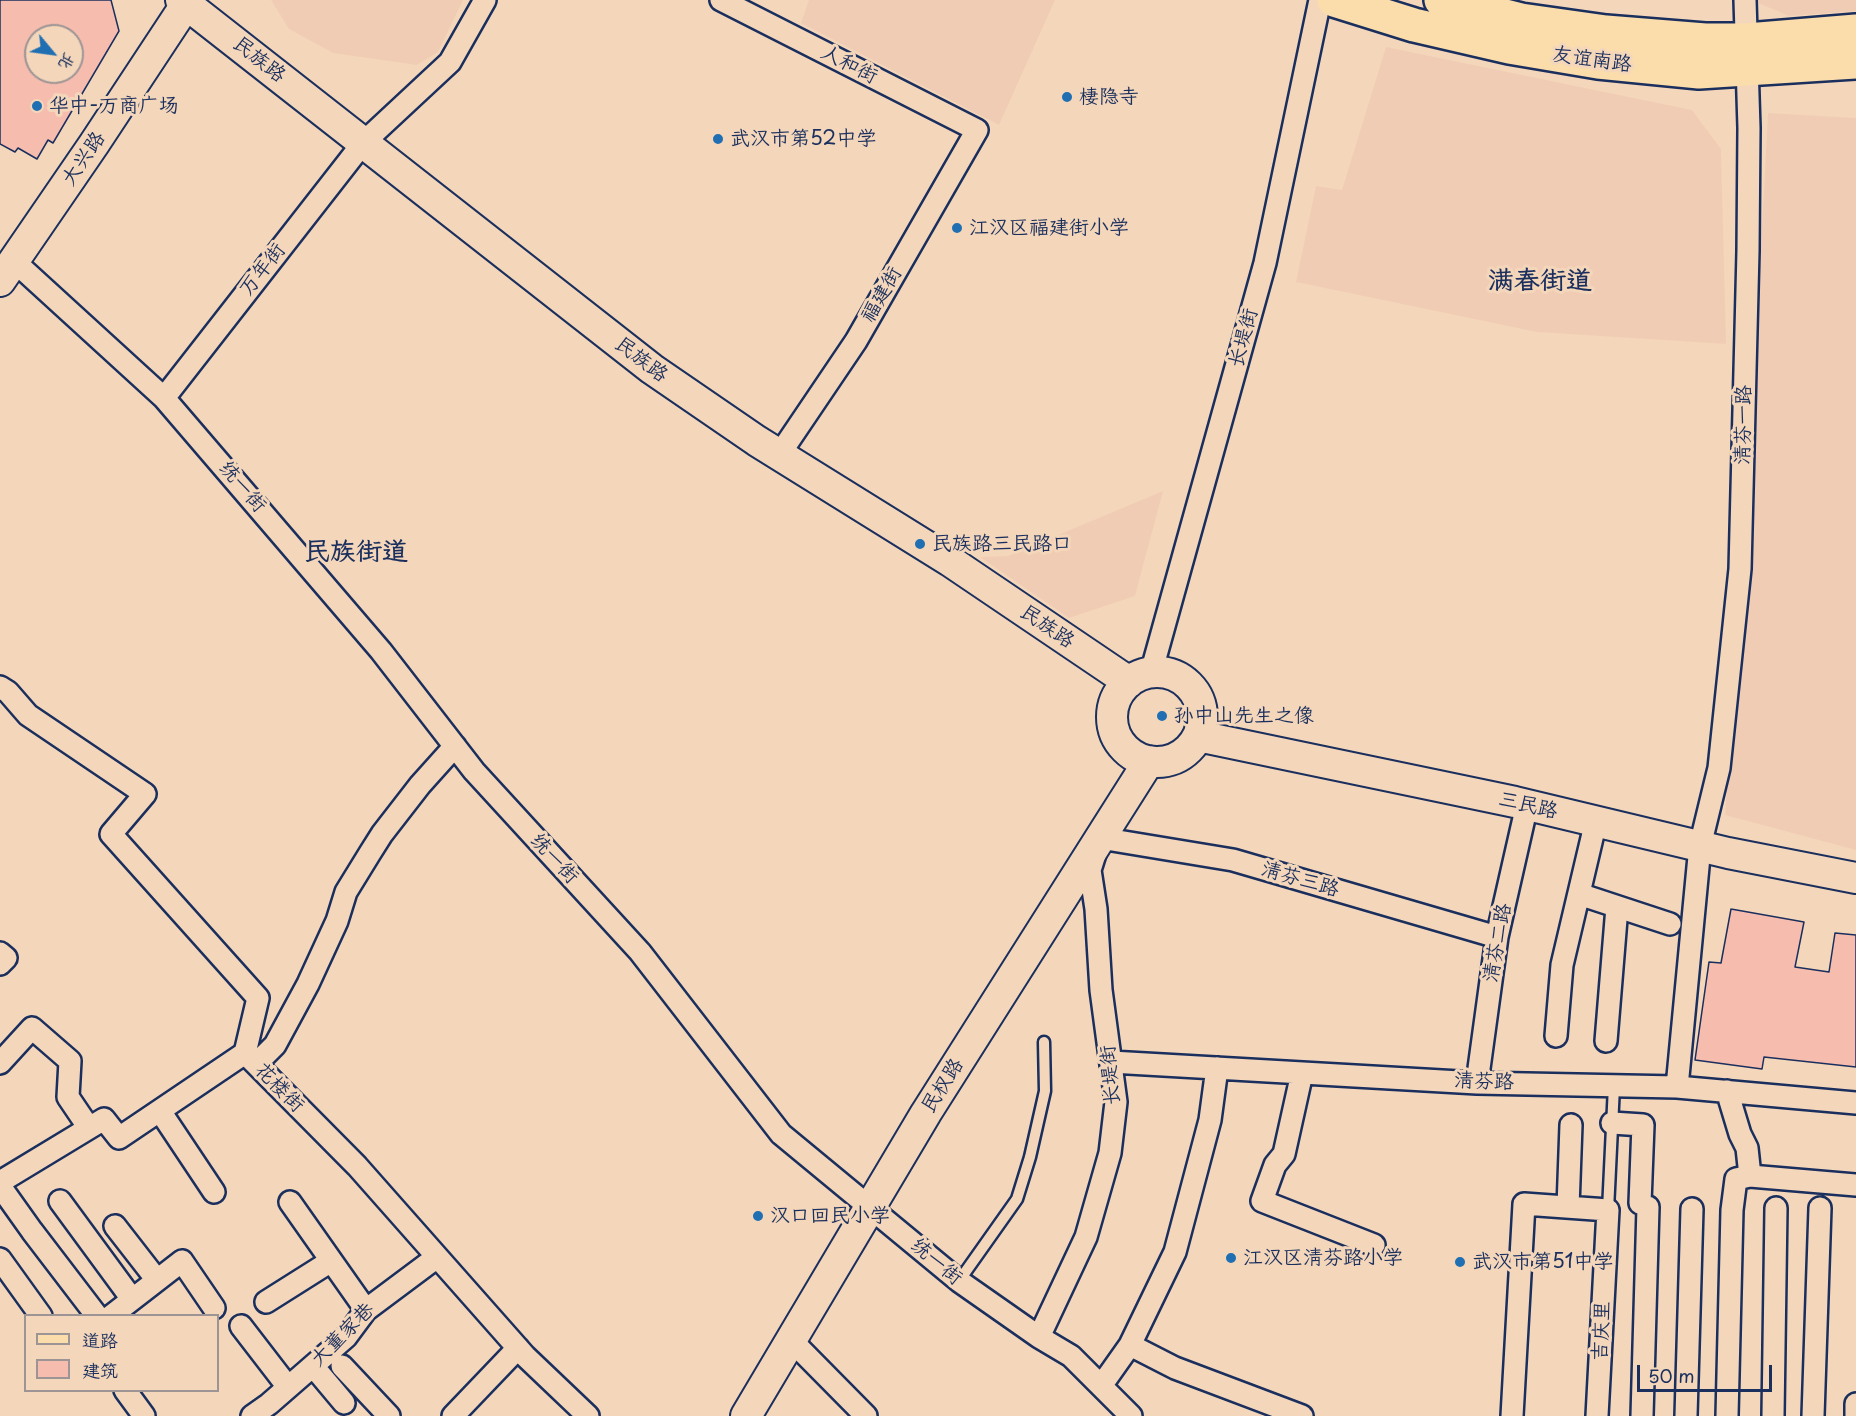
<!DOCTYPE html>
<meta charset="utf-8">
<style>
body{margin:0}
#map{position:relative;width:1856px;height:1416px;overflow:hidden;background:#f4d7ba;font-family:"Playpen Sans","LXGW WenKai TC",sans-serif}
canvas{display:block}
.legend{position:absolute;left:24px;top:1314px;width:195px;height:78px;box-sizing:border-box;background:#f4d7ba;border:2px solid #9d9495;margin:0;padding:8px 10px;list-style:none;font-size:18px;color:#1b2f5e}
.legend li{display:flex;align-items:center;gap:12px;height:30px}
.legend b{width:30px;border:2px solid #9d9495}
.north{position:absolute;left:24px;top:24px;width:60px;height:60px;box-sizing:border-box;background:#f4d7ba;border:2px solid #9d9495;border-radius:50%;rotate:119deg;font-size:16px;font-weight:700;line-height:24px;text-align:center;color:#1b2f5e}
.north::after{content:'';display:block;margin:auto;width:21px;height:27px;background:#1f6fb2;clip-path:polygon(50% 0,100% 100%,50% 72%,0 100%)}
.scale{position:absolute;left:1637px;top:1365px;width:135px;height:27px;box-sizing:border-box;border:3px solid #1b2f5e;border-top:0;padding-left:8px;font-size:18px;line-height:21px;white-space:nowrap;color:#1b2f5e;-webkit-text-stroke:4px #f4d7ba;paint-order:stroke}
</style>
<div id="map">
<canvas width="1856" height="1416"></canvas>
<ul class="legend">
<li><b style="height:8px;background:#fbddab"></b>道路</li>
<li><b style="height:16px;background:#f6bdaf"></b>建筑</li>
</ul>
<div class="north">北</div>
<div class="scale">50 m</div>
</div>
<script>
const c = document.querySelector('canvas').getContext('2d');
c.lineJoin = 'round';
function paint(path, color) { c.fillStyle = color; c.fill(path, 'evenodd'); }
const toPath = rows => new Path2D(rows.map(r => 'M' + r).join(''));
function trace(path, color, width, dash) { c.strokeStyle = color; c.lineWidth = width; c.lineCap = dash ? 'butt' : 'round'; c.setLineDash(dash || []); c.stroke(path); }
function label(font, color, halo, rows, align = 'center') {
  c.font = font + ' "Playpen Sans","LXGW WenKai TC",sans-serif'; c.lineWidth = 6; c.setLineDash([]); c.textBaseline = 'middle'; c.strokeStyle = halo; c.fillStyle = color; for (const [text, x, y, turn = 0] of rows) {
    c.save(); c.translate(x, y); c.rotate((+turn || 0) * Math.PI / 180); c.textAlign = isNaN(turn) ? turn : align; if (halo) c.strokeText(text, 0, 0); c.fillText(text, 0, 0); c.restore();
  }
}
const built = toPath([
 [271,0,463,0,438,52,417,65,333,53,289,29],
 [809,0,1055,0,999,125,801,23],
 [1757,0,1856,0,1856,11,1789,16,1758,3],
 [1386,47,1692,110,1721,149,1726,344,1537,332,1296,282,1316,186,1342,190],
 [1768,113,1856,118,1856,850,1725,815,1753,401],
 [1163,491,1135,596,1069,618,980,557,1008,556]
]);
const building = toPath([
 [0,0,111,0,119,31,53,143,48,140,37,159,18,148,15,152,0,144,0,0],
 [36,36,72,36,72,72,36,72,36,36],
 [1731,909,1804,922,1795,967,1829,972,1835,933,1856,935,1856,1067,1764,1057,1762,1069,1695,1060,1709,962,1721,963,1731,909]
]);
const lane = toPath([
 [1608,1210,1614,1086],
 [959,1281,1017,1199,1030,1157,1045,1091,1044,1042]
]);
const street = toPath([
 [721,0,977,130,856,341,779,455],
 [14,261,164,398,381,651,474,771,640,952,781,1134,959,1281,1039,1337,1071,1356,1131,1416],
 [164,398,363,143,450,62,485,0],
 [1151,673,1265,263,1320,0],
 [0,687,8,692,28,715,145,794,111,834,258,998,245,1053],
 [1579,894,1670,924],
 [0,953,6,958,0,964],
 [1556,1036,1562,965,1596,821],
 [1606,1041,1617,907],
 [245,1053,357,1166,525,1356,588,1416],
 [1111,1062,1477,1083,1677,1087,1856,1103],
 [0,1063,32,1028,70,1061,68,1097,89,1128],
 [256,1064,275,1045,308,984,337,921,346,892,370,853,382,834,420,785,455,746],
 [1302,1073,1284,1154,1275,1165,1262,1201,1374,1245],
 [1477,1083,1497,937,1527,805],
 [1677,1087,1700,846,1719,768,1740,569,1748,251,1749,128,1745,0],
 [1727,1091,1740,1134,1747,1148,1750,1176,1736,1179,1732,1210,1727,1416],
 [160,1111,214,1192],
 [1612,1123,1643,1125,1640,1203],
 [1750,1176,1856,1185],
 [0,1182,104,1119,119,1138,245,1053],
 [0,1186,32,1231,97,1316],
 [60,1201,132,1299],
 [290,1202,366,1310],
 [1568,1207,1571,1125],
 [115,1226,157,1280],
 [0,1259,41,1316],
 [266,1302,331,1261],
 [111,1316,182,1261,214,1308],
 [241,1326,288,1387],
 [1039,1337,1086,1237,1110,1153,1116,1102,1101,990,1096,909,1090,870,1100,838,1233,860,1497,937],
 [791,1340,866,1416],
 [1130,1345,1175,1368,1302,1416],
 [313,1366,344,1403],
 [342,1366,389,1416],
 [1101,1386,1130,1345,1175,1252,1210,1120,1217,1068],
 [125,1390,144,1416],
 [252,1416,269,1404,346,1337,366,1310,437,1257],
 [453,1416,518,1348],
 [1512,1416,1524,1204,1608,1210,1597,1416],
 [1642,1416,1648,1207],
 [1686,1416,1692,1209],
 [1773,1416,1776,1208],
 [1813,1416,1820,1208],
 [1856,1416,1856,1404]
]);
const secondary = toPath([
 [181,0,652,369,757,441,950,561,1129,682],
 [0,281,94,144,189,0],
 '1112 717a45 45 0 1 1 90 0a45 45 0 1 1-90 0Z',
 [1198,736,1515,802,1728,853,1856,878],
 [746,1416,926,1113,1149,761]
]);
const primary = toPath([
 [1334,0,1414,25,1509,47,1598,62,1699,72,1856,62],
 [1441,0,1521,20,1606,32,1705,40,1747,40,1856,31]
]);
const markers = [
 [1067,97,6,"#1f6fb2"],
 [37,106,6,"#1f6fb2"],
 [718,139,6,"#1f6fb2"],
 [957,228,6,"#1f6fb2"],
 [920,544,6,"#1f6fb2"],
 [1162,716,6,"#1f6fb2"],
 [758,1216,6,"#1f6fb2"],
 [1231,1258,6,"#1f6fb2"],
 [1460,1262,6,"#1f6fb2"]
];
const streetNames = [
 ["民族路",259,60,38],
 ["友谊南路",1592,60,8],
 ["人和街",849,65,27],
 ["大兴路",84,159,-56],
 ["万年街",263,270,-52],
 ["福建街",882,295,-60],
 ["长堤街",1244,338,-75],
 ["民族路",641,360,37],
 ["清芬一路",1744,425,-89],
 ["统一街",242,487,49],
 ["民族路",1047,627,34],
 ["三民路",1528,806,13],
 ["统一街",554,859,47],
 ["清芬三路",1300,880,16],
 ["清芬二路",1498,943,-80],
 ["长堤街",1111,1075,-95],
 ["清芬路",1484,1082,2],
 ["民权路",943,1086,-58],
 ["花楼街",279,1088,45],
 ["统一街",936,1262,40],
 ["吉庆里",1602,1331,-87],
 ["大董家巷",343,1335,-45]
];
const poiNames = [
 ["棲隐寺",1079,97],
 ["华中-万商广场",49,106],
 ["武汉市第52中学",730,139],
 ["江汉区福建街小学",969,228],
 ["民族路三民路口",932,544],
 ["孙中山先生之像",1174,716],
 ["汉口回民小学",770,1216],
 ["江汉区清芬路小学",1243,1258],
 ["武汉市第51中学",1472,1262]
];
const districtNames = [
 ["满春街道",1540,282],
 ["民族街道",356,553]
];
paint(built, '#f1ccb5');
paint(building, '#f6bdaf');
trace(building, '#1b2f5e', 1.5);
trace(lane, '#1b2f5e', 15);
trace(street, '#1b2f5e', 26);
trace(secondary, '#1b2f5e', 34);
trace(primary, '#1b2f5e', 38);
trace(lane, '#f4d7ba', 10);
trace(street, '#f4d7ba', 21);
trace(secondary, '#f4d7ba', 30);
trace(primary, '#fbddab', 33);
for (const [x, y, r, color] of markers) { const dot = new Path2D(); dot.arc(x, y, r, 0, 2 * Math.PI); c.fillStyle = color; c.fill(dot); trace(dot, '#f4d7ba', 2); }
label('20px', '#1b2f5e', '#f4d7ba', streetNames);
label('20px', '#1b2f5e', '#f4d7ba', poiNames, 'left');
label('bold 26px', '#1b2f5e', '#f4d7ba', districtNames);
</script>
